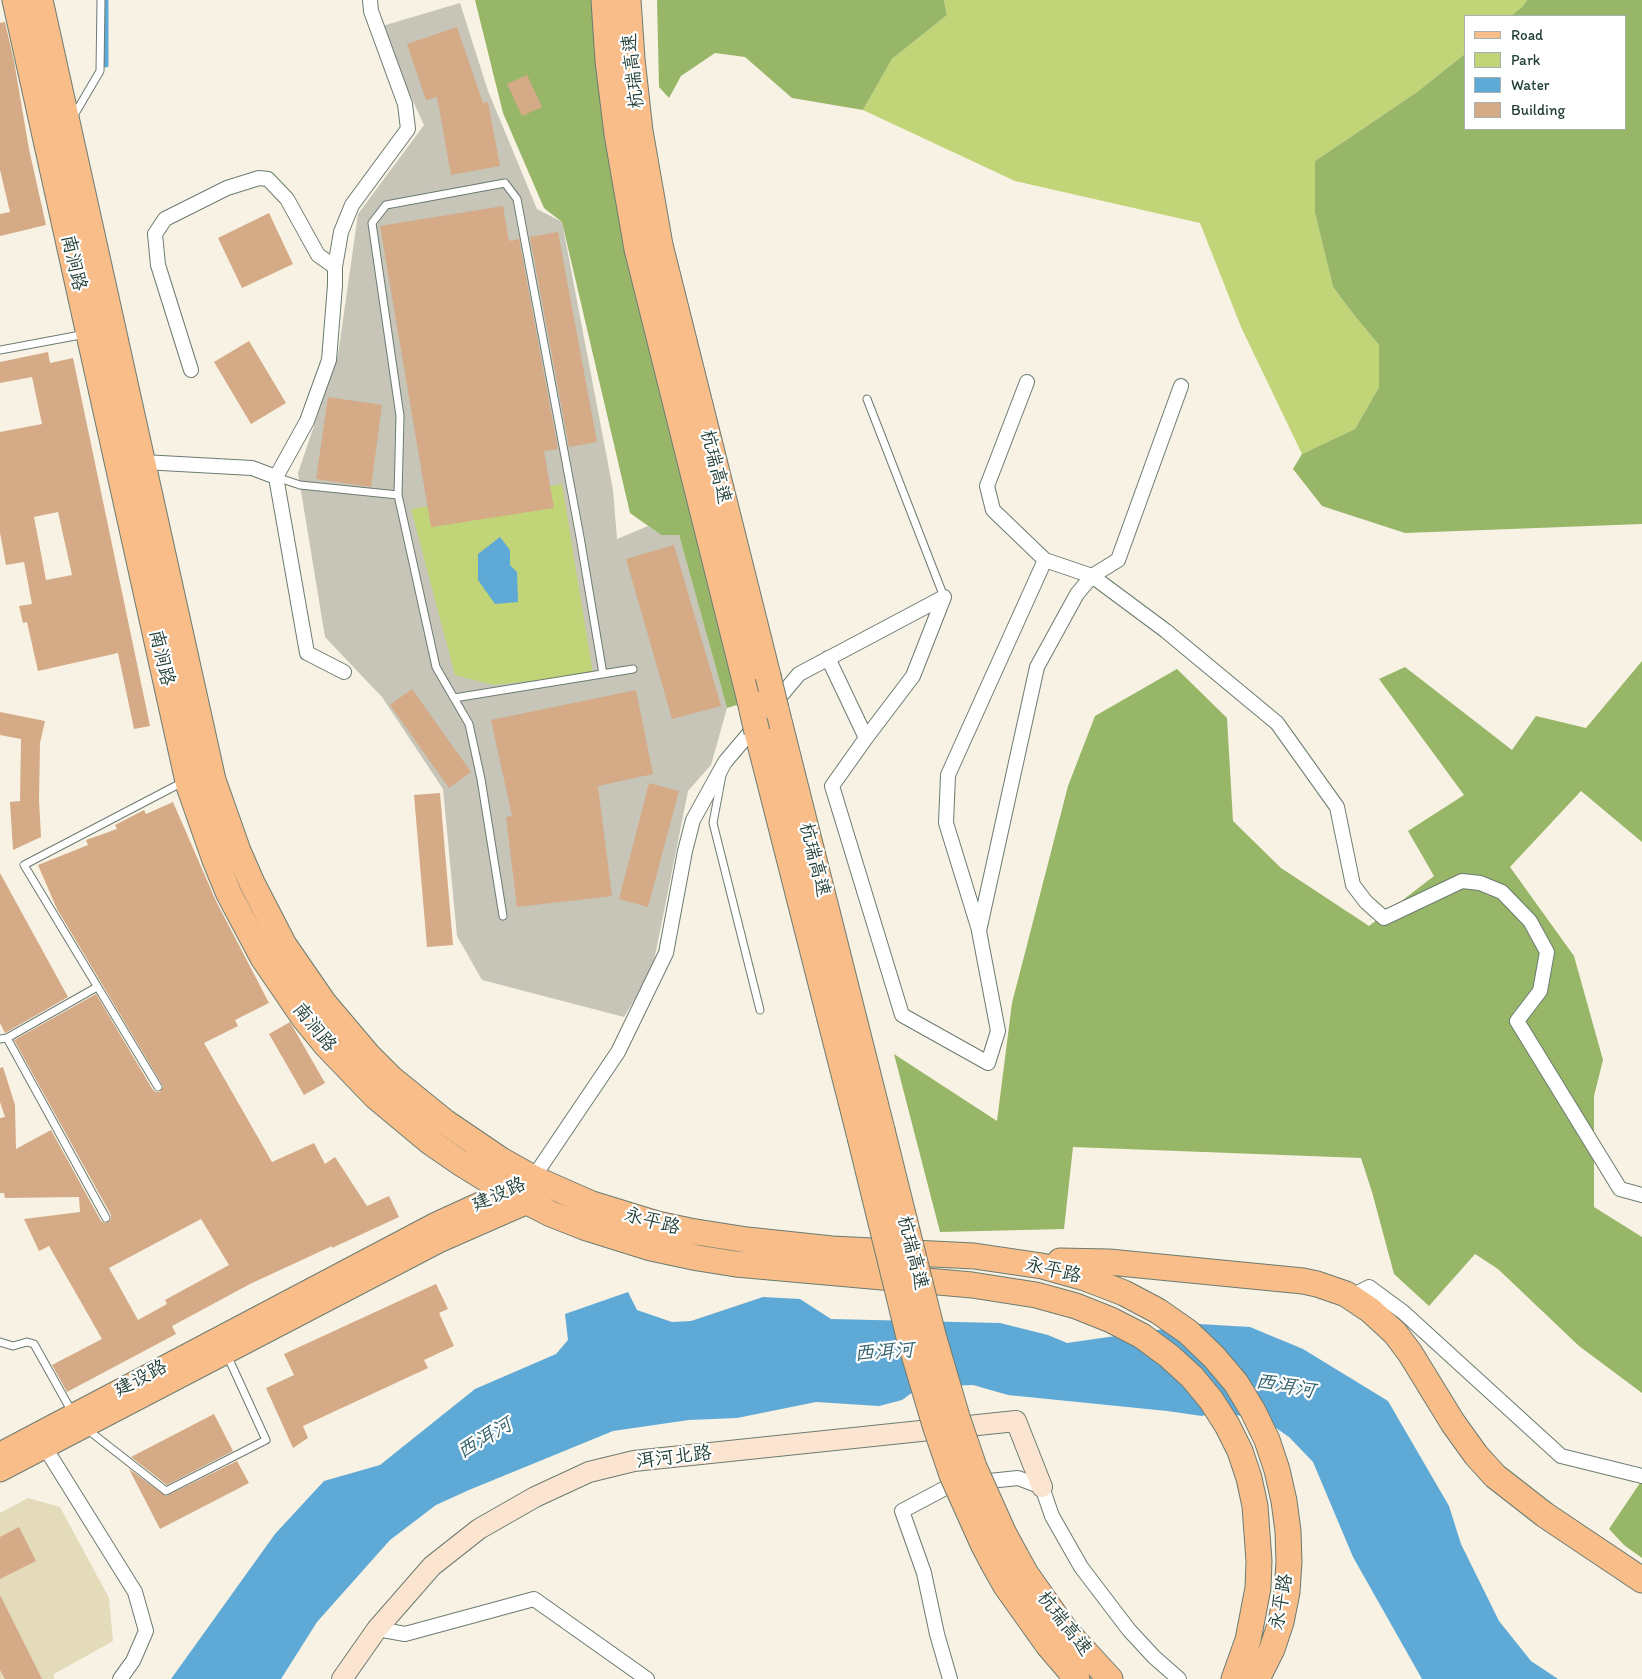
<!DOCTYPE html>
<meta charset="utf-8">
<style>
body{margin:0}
#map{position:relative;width:1642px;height:1679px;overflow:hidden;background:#f7f2e3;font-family:Itim,sans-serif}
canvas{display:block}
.legend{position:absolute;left:1464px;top:15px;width:162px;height:115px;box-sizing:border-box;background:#fff;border:1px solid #a5b1ae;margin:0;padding:6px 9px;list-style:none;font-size:15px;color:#1f3d34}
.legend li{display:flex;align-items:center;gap:10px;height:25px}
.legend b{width:25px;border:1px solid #a5b1ae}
</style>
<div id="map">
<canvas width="1642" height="1679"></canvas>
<ul class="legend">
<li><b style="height:6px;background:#f8bd89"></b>Road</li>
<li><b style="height:14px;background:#c1d477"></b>Park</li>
<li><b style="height:14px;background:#5fa9d7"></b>Water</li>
<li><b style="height:14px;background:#d5aa87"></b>Building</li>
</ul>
</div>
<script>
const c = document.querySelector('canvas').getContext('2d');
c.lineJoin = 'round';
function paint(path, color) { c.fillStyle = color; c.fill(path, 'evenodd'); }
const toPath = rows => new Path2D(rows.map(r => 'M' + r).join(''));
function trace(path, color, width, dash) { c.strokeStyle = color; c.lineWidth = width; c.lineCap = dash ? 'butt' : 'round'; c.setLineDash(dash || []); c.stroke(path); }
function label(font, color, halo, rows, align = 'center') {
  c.font = font + ' Itim,"LXGW WenKai TC",sans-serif'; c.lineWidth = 4.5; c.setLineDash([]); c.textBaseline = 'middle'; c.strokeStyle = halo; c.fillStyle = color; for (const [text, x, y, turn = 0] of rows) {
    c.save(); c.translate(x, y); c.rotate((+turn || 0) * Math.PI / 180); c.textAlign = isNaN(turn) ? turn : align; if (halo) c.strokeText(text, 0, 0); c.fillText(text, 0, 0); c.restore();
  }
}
const built = toPath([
 [28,1498,60,1507,109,1598,113,1641,54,1674,54,1679,0,1679,0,1513]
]);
const industrial = toPath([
 [460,3,488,91,537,209,562,222,613,490,617,539,648,526,661,535,679,535,727,708,711,765,688,791,652,971,624,1017,482,980,457,936,443,789,382,697,325,637,298,473,338,355,358,214,424,125,379,27]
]);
const green = toPath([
 [944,0,1527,0,1522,7,1511,16,1466,16,1466,53,1417,92,1315,161,1315,213,1333,287,1354,315,1379,345,1379,387,1355,429,1302,454,1241,327,1200,223,1015,181,863,110,892,59,947,15],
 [562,484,593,674,493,685,455,675,411,509]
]);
const forest = toPath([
 [475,0,597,0,740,704,727,708,679,535,661,535,630,513,562,222,544,208,503,113],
 [657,0,944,0,947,15,892,59,863,110,792,98,745,57,715,53,681,76,669,98,659,87],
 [1527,0,1642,0,1642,524,1405,533,1322,506,1293,469,1302,454,1355,429,1379,387,1379,345,1354,315,1333,287,1315,213,1315,161,1417,92,1466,53,1466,129,1626,129,1626,16,1511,16,1522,7],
 [1642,661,1642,842,1581,791,1510,867,1574,956,1603,1060,1594,1096,1594,1207,1642,1237,1642,1393,1579,1346,1498,1269,1475,1254,1429,1306,1394,1274,1372,1192,1361,1158,1073,1147,1064,1229,940,1232,894,1054,997,1121,1012,1003,1068,786,1095,716,1177,669,1227,718,1233,821,1281,868,1369,926,1434,876,1408,831,1464,795,1379,679,1405,667,1512,750,1536,716,1586,728],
 [1642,1480,1642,1558,1624,1545,1609,1529]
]);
const water = toPath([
 [500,537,510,550,510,565,517,572,518,602,495,604,478,580,478,554],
 [628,1292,637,1310,672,1322,691,1321,763,1297,800,1299,831,1319,1000,1323,1048,1335,1067,1343,1199,1324,1250,1327,1303,1349,1388,1401,1449,1506,1461,1544,1499,1621,1531,1661,1558,1679,1422,1679,1353,1557,1313,1462,1289,1437,1263,1419,1214,1412,1202,1416,1167,1411,1008,1395,973,1385,920,1387,902,1400,879,1406,816,1402,737,1418,689,1420,613,1431,469,1490,436,1505,390,1540,317,1622,281,1679,171,1679,275,1534,324,1481,380,1465,475,1389,556,1354,568,1340,565,1314]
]);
const stream = toPath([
 [106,65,106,0]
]);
const building = toPath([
 [5,22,14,61,29,149,46,225,0,236,0,214,10,212,0,170,0,23],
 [457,27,483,103,488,102,500,166,451,175,437,97,426,100,407,44],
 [527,75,542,107,522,116,507,84],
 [503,206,509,241,519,239,558,449,544,451,554,508,431,527,380,226],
 [269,213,293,264,242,288,218,238],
 [558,232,597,442,569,447,530,237],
 [249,341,286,403,251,424,214,362],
 [48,352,50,363,73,358,150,726,134,729,118,653,38,671,27,622,23,623,19,606,32,604,24,562,6,565,0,533,0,432,42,424,32,377,0,383,0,362],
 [58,512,72,575,46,580,34,517],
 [328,397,382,405,371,487,316,479],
 [674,545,721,706,672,719,626,559],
 [412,689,471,772,449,788,390,705],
 [636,690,653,774,598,786,612,896,517,907,506,817,512,816,491,720],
 [0,712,45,721,40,743,39,800,41,837,13,850,10,802,20,801,21,739,0,735],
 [649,783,679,791,648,907,619,899],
 [440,793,453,945,427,947,414,795],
 [173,802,216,901,269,1003,235,1020,238,1026,204,1043,272,1162,314,1143,325,1164,335,1157,367,1206,389,1196,399,1217,332,1248,332,1246,250,1284,172,1326,176,1334,67,1392,52,1365,102,1339,49,1246,39,1251,24,1219,80,1212,79,1197,5,1198,4,1193,0,1193,0,1118,5,1117,0,1102,0,1068,3,1067,15,1105,16,1149,51,1130,101,1221,105,1223,109,1222,111,1219,111,1215,14,1040,96,994,153,1090,156,1092,160,1092,163,1086,57,909,38,865,88,845,86,840,117,829,115,825,144,810,146,814],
 [201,1219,229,1265,165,1300,167,1304,138,1320,109,1268],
 [0,873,68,997,5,1033,0,1023],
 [290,1022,325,1083,304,1095,269,1034],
 [436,1284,448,1309,439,1313,454,1346,424,1360,428,1368,303,1426,308,1438,293,1448,266,1388,294,1375,284,1354],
 [214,1414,233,1451,167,1485,131,1457],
 [237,1461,249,1483,160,1529,129,1469,166,1496],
 [19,1527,36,1561,0,1579,0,1537],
 [0,1595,42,1679,5,1679,0,1670]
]);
const lane = toPath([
 [73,117,100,71,101,0],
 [0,350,86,334],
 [867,399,944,597],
 [276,477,300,485,398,495,436,667,469,724,481,779,503,916],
 [398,495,400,416,372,223,386,205,505,183,517,199,580,537,603,674],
 [454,698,633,669],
 [722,775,713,823,760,1010],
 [7,1038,106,1218],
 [0,1039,7,1038,97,987],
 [158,1087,24,865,183,782],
 [0,1342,13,1346,27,1342,34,1344,72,1412],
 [88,1430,166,1491,266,1440,227,1355]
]);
const street = toPath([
 [191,370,158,265,155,234,165,219,227,188,259,178,268,179,287,199,318,255,335,267],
 [1027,382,987,486,993,510,1045,560,1092,576,1166,631,1277,723,1337,807,1353,885,1366,902,1384,918,1462,881,1480,883,1502,892,1530,921,1547,952,1540,991,1517,1021,1620,1189,1642,1195],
 [143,462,252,468,276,477],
 [828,658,866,738,832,786,902,1015,988,1063,998,1031,979,931,1037,667,1077,594,1092,576,1118,560,1181,386],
 [344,672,307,653,276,477,307,421,329,360,335,285,335,267,341,232,352,205,408,129,405,104,371,11,370,0],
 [773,705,799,674,944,597],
 [866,738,913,676,944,597],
 [979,930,946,823,948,775,1045,560],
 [533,1178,618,1052,666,953,685,851,693,820,725,762,758,723],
 [1350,1297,1369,1287,1403,1312,1561,1456,1642,1476],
 [41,1441,135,1592,146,1631,133,1661,120,1679],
 [377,1629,405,1634,534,1599,647,1679],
 [950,1679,937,1634,924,1573,902,1511,951,1485,1018,1478,1042,1487,1052,1516,1081,1567,1129,1630,1154,1657,1179,1679]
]);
const secondary = toPath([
 [342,1679,377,1629,432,1566,479,1529,535,1497,589,1472,634,1461,1016,1421,1042,1487]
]);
const primary = toPath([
 [0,1453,436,1223,517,1186],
 [0,1471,439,1242,528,1203,531,1190]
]);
const highway = toPath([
 [15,0,189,786,215,860,229,894,263,958,304,1018,326,1045,376,1097,430,1142,459,1162,506,1191,551,1214,584,1227,651,1248,698,1258,736,1264,972,1285,1036,1295,1076,1306,1111,1320,1142,1336,1169,1356,1192,1377,1211,1400,1227,1425,1240,1451,1249,1478,1255,1506,1259,1561,1258,1588,1248,1640,1234,1679],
 [40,0,213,780,238,851,252,883,284,945,324,1003,368,1055,392,1079,445,1122,501,1160,533,1178,592,1204,657,1224,690,1231,747,1240,832,1249,974,1256,1042,1266,1085,1278,1124,1293,1158,1311,1188,1332,1214,1357,1236,1383,1253,1411,1267,1440,1277,1470,1284,1501,1288,1531,1289,1562,1287,1592,1281,1622,1272,1649,1257,1679],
 [604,0,608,61,617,134,637,249,750,701],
 [628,0,632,59,640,131,660,245,768,676],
 [776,709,882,1130],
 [757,732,860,1137],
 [1060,1261,1109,1262,1303,1281,1317,1284,1346,1294,1370,1310,1395,1333,1410,1353,1453,1423,1476,1455,1495,1476,1545,1515,1642,1580],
 [1016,1556,1026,1574,1066,1631,1110,1679],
 [993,1563,1006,1586,1048,1645,1077,1679]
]);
const highwayBridge = toPath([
 [768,676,776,709],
 [750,701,757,732],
 [882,1130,933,1335,957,1417,974,1467,1004,1534,1016,1556],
 [860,1137,910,1341,935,1425,952,1475,983,1544,993,1563]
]);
const streetNames = [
 ["杭瑞高速",634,71,-96],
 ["南涧路",73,263,77],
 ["杭瑞高速",715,467,76],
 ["南涧路",161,658,77],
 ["杭瑞高速",814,860,76],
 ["南涧路",314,1028,51],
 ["建设路",499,1195,-24],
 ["永平路",652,1222,15],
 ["杭瑞高速",912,1253,76],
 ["永平路",1053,1271,13],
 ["建设路",141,1379,-28],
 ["洱河北路",674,1458,-7],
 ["永平路",1282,1602,-80],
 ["杭瑞高速",1064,1624,52]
];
const waterNames = [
 ["西洱河",884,1353,-4],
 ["西洱河",1285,1387,10],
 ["西洱河",485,1439,-31]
];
paint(built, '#e4dbba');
paint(industrial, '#c6c5b8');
paint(green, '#c1d477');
paint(forest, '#98b668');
paint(water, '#5fa9d7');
trace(stream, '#5fa9d7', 5);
paint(building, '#d5aa87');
trace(lane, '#6b7c71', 9);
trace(street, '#6b7c71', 16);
trace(secondary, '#6b7c71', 22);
trace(primary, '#6b7c71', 23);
trace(highway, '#6b7c71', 27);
trace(lane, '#fff', 7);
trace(street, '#fff', 14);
trace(secondary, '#fce5d0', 20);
trace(primary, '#f8bd89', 21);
trace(highway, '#f8bd89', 25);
trace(highwayBridge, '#6b7c71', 27, []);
trace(highwayBridge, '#f8bd89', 25);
label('19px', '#1f3d34', '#fff', streetNames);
label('italic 20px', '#35636d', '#fff', waterNames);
</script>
